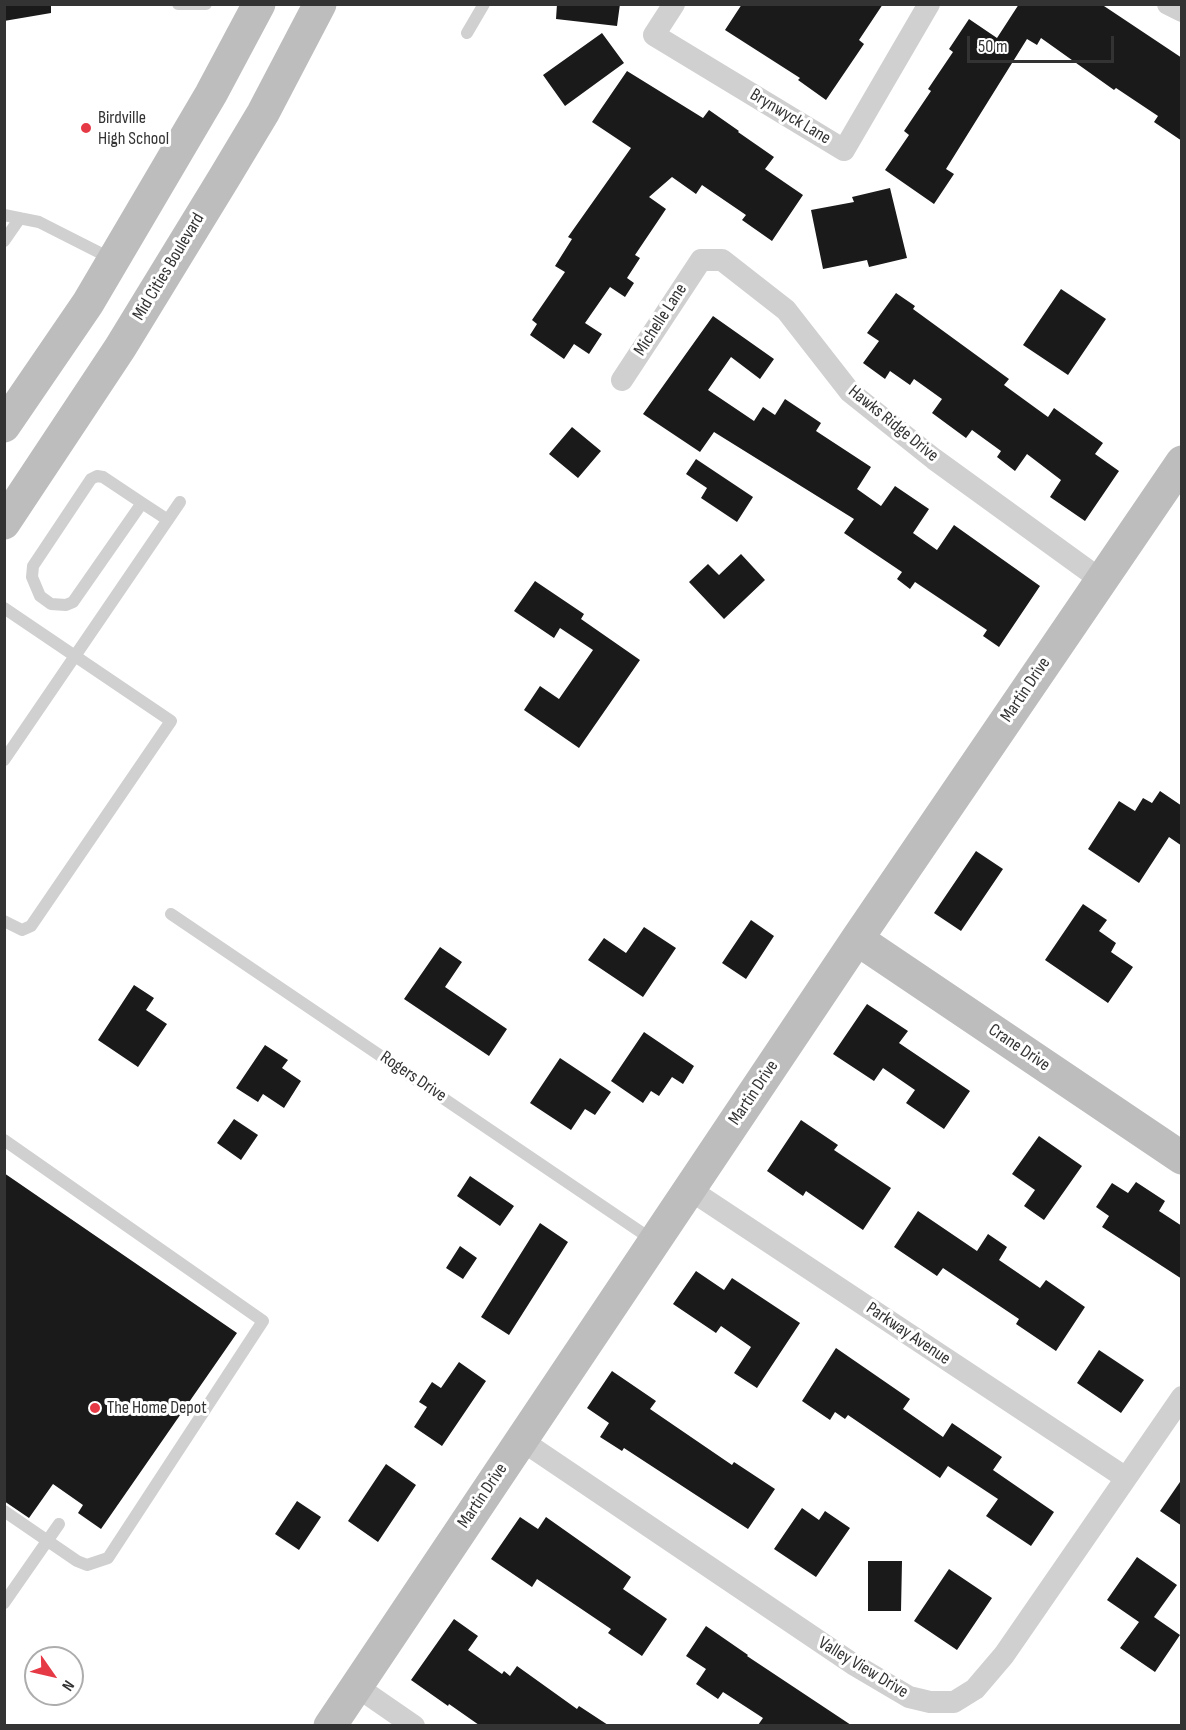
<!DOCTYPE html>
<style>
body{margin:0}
#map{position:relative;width:1186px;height:1730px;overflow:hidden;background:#fff;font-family:"Sofia Sans Condensed",sans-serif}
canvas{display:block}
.frame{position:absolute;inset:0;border:6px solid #333;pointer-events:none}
.north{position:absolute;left:24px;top:1646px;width:60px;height:60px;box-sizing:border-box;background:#fff;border:2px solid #adadad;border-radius:50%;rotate:124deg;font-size:16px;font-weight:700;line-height:24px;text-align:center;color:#333}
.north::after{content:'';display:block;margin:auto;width:21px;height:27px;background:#e63946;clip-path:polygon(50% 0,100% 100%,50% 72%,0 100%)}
.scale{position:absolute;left:967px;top:36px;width:147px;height:27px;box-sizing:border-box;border:3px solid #333;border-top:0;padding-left:8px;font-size:18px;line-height:21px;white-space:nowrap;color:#333;-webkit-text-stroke:4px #fff;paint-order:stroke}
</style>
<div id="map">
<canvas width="1186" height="1730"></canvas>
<div class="frame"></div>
<div class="north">N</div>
<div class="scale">50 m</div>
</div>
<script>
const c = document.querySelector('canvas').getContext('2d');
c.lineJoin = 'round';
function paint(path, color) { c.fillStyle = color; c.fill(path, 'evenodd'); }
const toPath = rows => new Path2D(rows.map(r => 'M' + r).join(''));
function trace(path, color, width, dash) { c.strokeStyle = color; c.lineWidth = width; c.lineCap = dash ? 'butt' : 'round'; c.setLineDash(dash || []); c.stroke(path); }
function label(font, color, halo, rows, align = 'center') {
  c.font = font + ' "Sofia Sans Condensed",sans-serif'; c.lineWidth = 6; c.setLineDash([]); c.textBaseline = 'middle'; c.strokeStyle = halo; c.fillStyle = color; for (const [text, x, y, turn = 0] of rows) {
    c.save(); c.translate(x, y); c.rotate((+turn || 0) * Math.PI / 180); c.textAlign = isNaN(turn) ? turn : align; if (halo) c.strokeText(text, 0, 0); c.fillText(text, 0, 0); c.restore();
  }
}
const building = toPath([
 [4,4,51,4,51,13,4,21],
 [557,4,620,4,617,26,556,19],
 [742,4,883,4,859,40,864,44,826,100,798,80,800,78,725,30],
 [1019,4,1101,4,1182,58,1182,141,1154,122,1158,116,1116,88,1114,90,1041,38,1037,45,1027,39,946,169,954,174,934,204,885,170,909,135,904,131,931,91,928,89,953,52,949,49,969,19,997,38],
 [602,33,624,63,565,106,543,75],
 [627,71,703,118,709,110,739,131,738,132,774,157,765,169,803,195,772,241,742,220,746,215,702,185,696,194,672,177,649,197,666,209,635,255,640,258,627,278,634,283,625,297,610,287,585,323,602,334,589,354,574,344,564,359,530,335,537,324,532,320,565,272,555,266,572,239,568,237,631,148,592,122],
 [890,188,907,258,869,267,867,260,823,269,811,210,854,202,852,197],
 [1061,289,1106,319,1068,375,1023,345],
 [896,293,915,306,913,309,1009,379,1004,385,1048,417,1054,408,1103,443,1095,454,1119,471,1085,521,1050,497,1061,480,1027,454,1015,471,997,457,1001,451,972,430,966,438,932,413,942,399,914,379,910,385,890,371,885,379,863,363,879,341,867,333],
 [713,316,774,359,760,379,731,357,708,390,754,421,763,407,775,415,785,399,821,423,816,431,871,467,857,489,881,506,895,486,929,509,913,533,937,550,954,525,1040,586,999,647,983,636,987,630,915,582,910,589,897,579,902,572,844,533,854,519,714,432,700,452,643,414],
 [572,427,601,451,578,478,549,454],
 [696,459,753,497,737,522,701,498,707,488,686,474],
 [741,554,765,580,724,619,689,582,708,564,719,575],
 [535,581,584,614,581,619,640,660,579,748,524,710,540,686,559,699,593,650,560,628,554,638,514,611],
 [1160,791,1182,806,1182,846,1169,837,1139,883,1088,849,1119,801,1135,811,1143,798,1152,803],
 [976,851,1003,869,961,931,934,913],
 [1083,904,1107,920,1099,931,1116,943,1111,952,1133,967,1108,1003,1045,960],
 [751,920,774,936,746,979,722,963],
 [644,927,676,948,643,997,588,960,604,938,626,953],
 [440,947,462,962,445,987,507,1029,489,1056,404,999],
 [134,985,154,998,146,1010,167,1024,138,1067,98,1040],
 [867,1004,908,1031,899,1043,970,1091,944,1129,906,1103,915,1090,883,1068,874,1081,833,1054],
 [644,1032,694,1066,683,1084,672,1077,659,1096,651,1091,643,1103,611,1081],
 [265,1045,288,1060,282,1068,301,1081,284,1108,263,1094,258,1102,236,1088],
 [560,1058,611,1092,595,1115,585,1109,571,1130,530,1103],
 [234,1119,258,1135,241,1160,217,1143],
 [801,1120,838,1145,834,1150,891,1188,863,1230,806,1191,803,1196,767,1171],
 [1039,1136,1082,1166,1044,1220,1024,1206,1035,1190,1012,1174],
 [4,1173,237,1333,101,1529,78,1513,83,1505,53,1484,29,1518,4,1501],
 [470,1176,514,1206,500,1226,457,1196],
 [1136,1182,1165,1201,1159,1211,1182,1226,1182,1279,1102,1227,1109,1216,1096,1207,1112,1183,1128,1193],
 [918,1211,977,1251,988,1234,1007,1247,999,1260,1040,1288,1046,1280,1085,1307,1056,1351,1016,1324,1019,1319,943,1268,937,1276,894,1247],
 [540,1223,568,1242,509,1335,481,1317],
 [460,1246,477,1258,463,1279,446,1268],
 [696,1271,724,1290,732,1278,800,1323,757,1388,734,1373,751,1347,721,1326,716,1333,673,1304],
 [836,1348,910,1399,903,1409,943,1437,952,1423,1002,1457,993,1470,1054,1512,1031,1546,986,1516,998,1499,948,1466,940,1478,848,1415,845,1419,835,1412,830,1420,802,1401],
 [1099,1350,1144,1380,1121,1413,1077,1383],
 [459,1362,486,1381,442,1446,414,1427,427,1407,419,1402,432,1382,441,1388],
 [612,1371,656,1401,650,1409,732,1465,734,1462,775,1489,748,1529,624,1448,622,1451,600,1437,609,1423,587,1408],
 [386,1464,416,1485,378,1542,348,1521],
 [1182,1479,1182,1526,1160,1511],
 [297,1501,321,1517,299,1550,275,1534],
 [802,1508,819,1520,825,1511,850,1528,816,1577,774,1549],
 [520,1517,538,1529,546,1517,631,1577,623,1589,667,1619,642,1656,608,1633,611,1629,537,1579,532,1587,491,1559],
 [1137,1557,1177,1585,1154,1617,1180,1635,1155,1672,1120,1648,1139,1622,1107,1600],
 [868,1561,902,1561,901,1611,868,1611],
 [949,1569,992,1598,957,1650,914,1621],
 [454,1619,478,1636,468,1650,502,1674,504,1671,510,1676,517,1666,577,1709,579,1706,608,1725,479,1725,449,1704,448,1706,411,1680],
 [706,1626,748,1655,747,1656,851,1725,758,1725,763,1718,723,1692,718,1699,696,1684,706,1669,686,1656]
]);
const lane = toPath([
 [178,4,206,4],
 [467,33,484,4],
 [4,215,39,222,112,259],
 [4,241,20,218],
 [142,503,73,602,66,605,51,604,40,596,32,577,33,566,91,479,97,476,103,477,142,503,168,520],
 [4,608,171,721,31,926,22,930,4,921],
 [4,760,180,502],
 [171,914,654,1241],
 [4,1140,263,1321,108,1558,87,1565,77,1561,4,1511],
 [4,1603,59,1524]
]);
const street = toPath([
 [674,4,654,35,844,150,929,4],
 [1168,4,1182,11],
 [622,380,701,260,722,260,786,310,850,392,934,459,1101,580],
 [689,1189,1126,1478],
 [521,1440,853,1664,909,1697,930,1702,954,1702,975,1689,1004,1655,1182,1397],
 [356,1686,414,1726]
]);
const secondary = toPath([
 [4,426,88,303,211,94,259,4],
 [4,523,120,348,224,178,263,113,320,4],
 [857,939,1182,1158],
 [330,1726,857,939,1182,462]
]);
const markers = [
 [86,128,6,"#e63946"],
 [95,1408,6,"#e63946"]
];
const streetNames = [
 ["Brynwyck Lane",790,117,31],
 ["Mid Cities Boulevard",169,267,-59],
 ["Michelle Lane",661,320,-57],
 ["Hawks Ridge Drive",893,424,39],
 ["Martin Drive",1026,690,-56],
 ["Crane Drive",1019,1048,34],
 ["Rogers Drive",413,1077,34],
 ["Martin Drive",754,1093,-56],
 ["Parkway Avenue",908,1334,34],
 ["Martin Drive",483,1496,-56],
 ["Valley View Drive",863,1668,31]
];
const poiNames = [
 ["Birdville",98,118],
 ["High School",98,139],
 ["The Home Depot",107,1408]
];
paint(building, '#1a1a1a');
trace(lane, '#d0d0d0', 12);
trace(street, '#d0d0d0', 22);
trace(secondary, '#bdbdbd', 33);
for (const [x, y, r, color] of markers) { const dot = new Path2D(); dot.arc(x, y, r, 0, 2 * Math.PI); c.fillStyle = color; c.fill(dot); trace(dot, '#fff', 2); }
label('18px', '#333', '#fff', streetNames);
label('18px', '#333', '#fff', poiNames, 'left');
</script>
